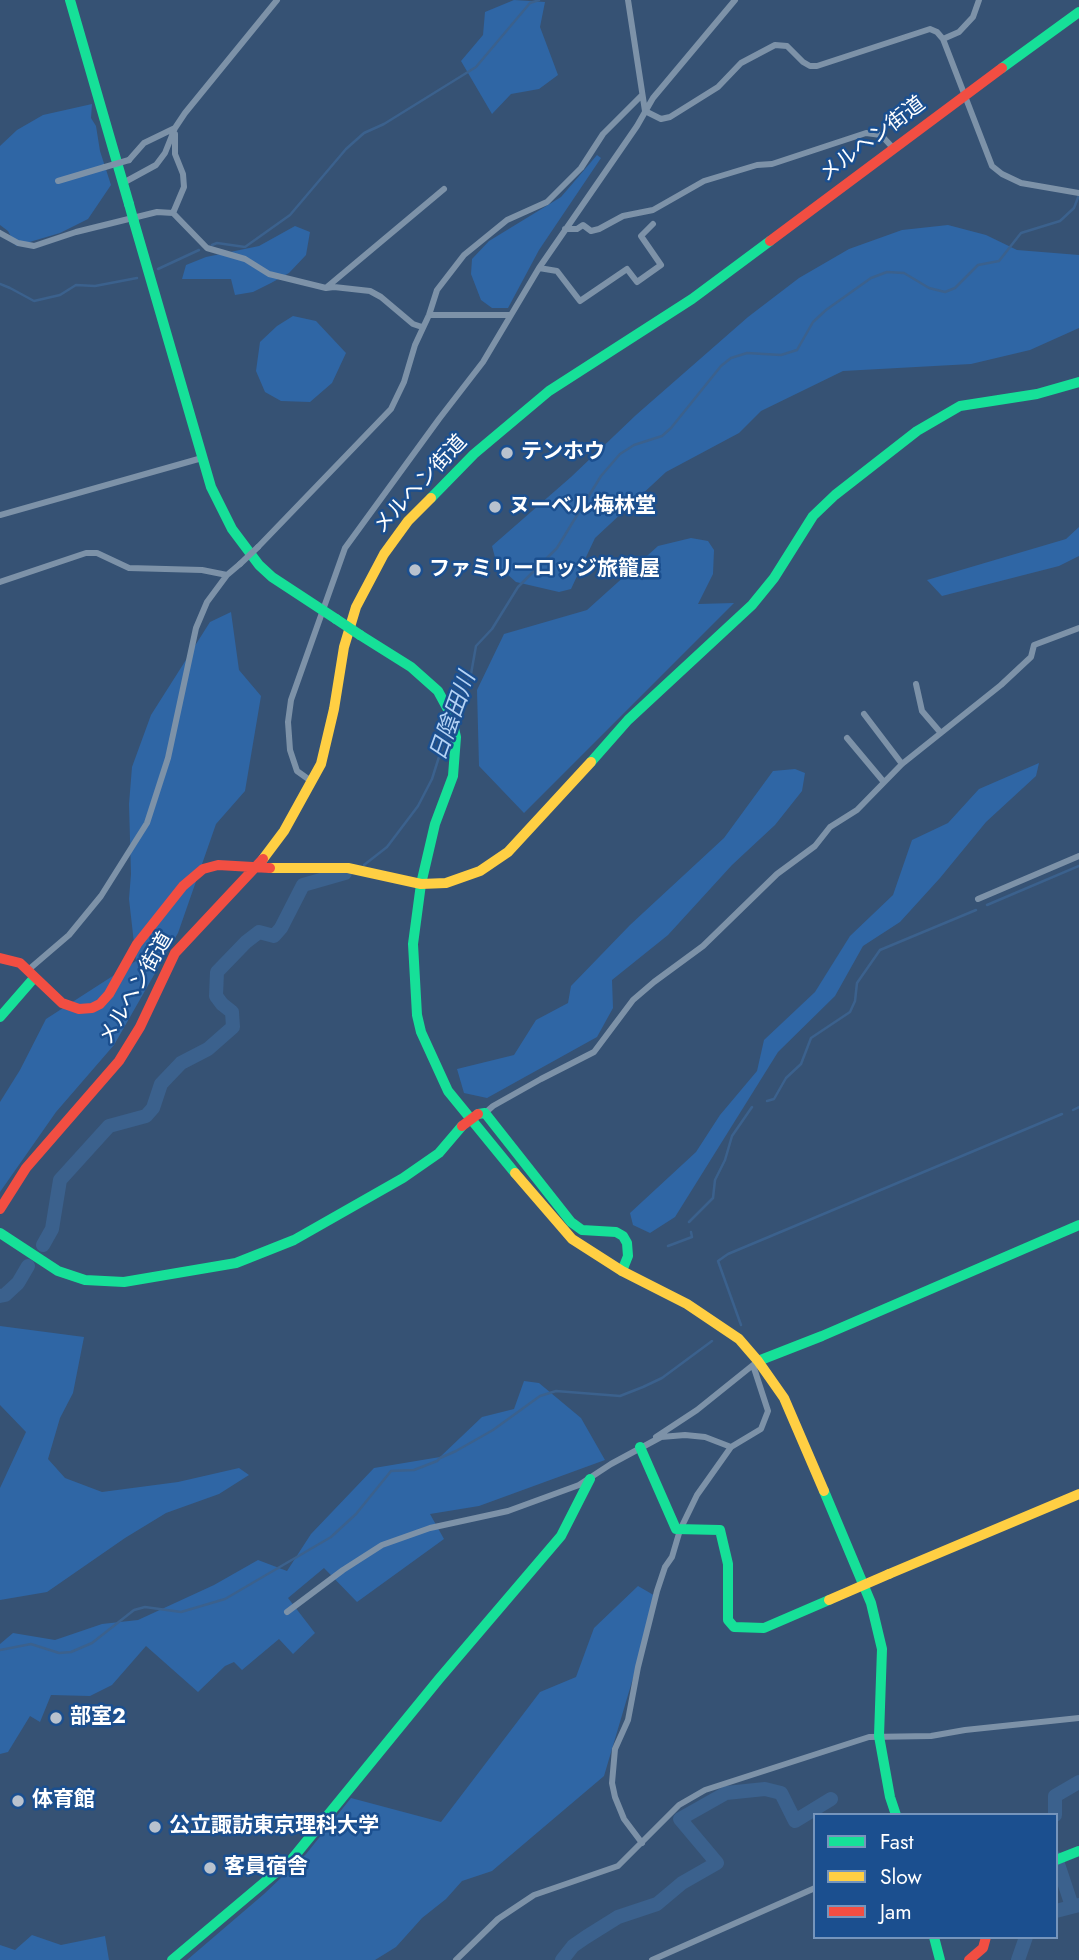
<!DOCTYPE html>
<meta charset="utf-8">
<style>
body{margin:0}
#map{position:relative;width:1079px;height:1960px;overflow:hidden;background:#365274;font-family:Jost,sans-serif}
canvas{display:block}
.legend{position:absolute;left:813px;top:1813px;width:245px;height:126px;box-sizing:border-box;background:#1b4f8f;border:2px solid #7695bc;margin:0;padding:9px 12px;list-style:none;font-size:21px;color:#fff}
.legend li{display:flex;align-items:center;gap:14px;height:35px}
.legend b{width:35px;border:2px solid #7695bc}
</style>
<div id="map">
<canvas width="1079" height="1960"></canvas>
<ul class="legend">
<li><b style="height:9px;background:#16e098"></b>Fast</li>
<li><b style="height:9px;background:#ffcf43"></b>Slow</li>
<li><b style="height:9px;background:#f24e42"></b>Jam</li>
</ul>
</div>
<script>
const c = document.querySelector('canvas').getContext('2d');
c.lineJoin = 'round';
function paint(path, color) { c.fillStyle = color; c.fill(path, 'evenodd'); }
const toPath = rows => new Path2D(rows.map(r => 'M' + r).join(''));
function trace(path, color, width, dash) { c.strokeStyle = color; c.lineWidth = width; c.lineCap = dash ? 'butt' : 'round'; c.setLineDash(dash || []); c.stroke(path); }
function label(font, color, halo, rows, align = 'center') {
  c.font = font + ' Jost,"Noto Sans JP",sans-serif'; c.lineWidth = 5; c.setLineDash([]); c.textBaseline = 'middle'; c.strokeStyle = halo; c.fillStyle = color; for (const [text, x, y, turn = 0] of rows) {
    c.save(); c.translate(x, y); c.rotate((+turn || 0) * Math.PI / 180); c.textAlign = isNaN(turn) ? turn : align; if (halo) c.strokeText(text, 0, 0); c.fillText(text, 0, 0); c.restore();
  }
}
const green = toPath([
 [514,0,545,2,540,27,558,75,539,89,511,94,492,114,461,61,483,35,485,12],
 [92,104,91,118,96,126,100,151,111,185,88,219,60,233,16,246,8,231,0,225,0,146,17,130,43,115],
 [597,155,601,158,539,250,508,308,492,308,481,300,471,274,472,259,489,241,561,197],
 [948,225,986,235,1017,250,1079,255,1079,328,1030,350,971,364,843,371,761,411,739,433,666,472,595,538,571,589,559,592,516,582,497,565,492,546,571,477,636,415,748,317,799,278,849,249,902,230],
 [295,226,310,232,306,255,289,273,271,283,253,292,235,295,231,279,182,279,186,265,206,257,259,246],
 [293,316,316,321,346,353,332,383,310,402,281,401,265,392,256,371,260,342,277,326],
 [1079,527,1079,556,1059,566,942,596,927,580,1066,539],
 [691,538,708,541,714,550,713,574,698,604,734,603,524,813,479,766,477,690,504,634,587,610,658,546],
 [231,612,239,670,261,696,245,791,216,824,178,933,114,1045,56,1112,0,1192,0,1102,20,1070,46,1019,136,961,129,899,131,874,129,804,132,767,151,715,210,622],
 [1039,763,1036,776,986,822,940,878,900,922,863,946,835,996,778,1052,675,1217,650,1233,633,1225,630,1213,696,1152,720,1115,757,1071,764,1040,815,992,850,936,893,895,912,840,948,823,979,789],
 [795,769,805,773,802,791,775,825,732,865,668,935,612,980,613,1008,597,1037,487,1098,464,1093,457,1069,514,1055,536,1020,568,1003,571,986,630,925,724,838,773,771],
 [0,1326,84,1337,73,1393,60,1418,48,1459,65,1478,102,1492,178,1482,239,1468,249,1475,219,1494,166,1513,125,1538,47,1592,0,1600,0,1488,26,1432,0,1405],
 [524,1381,539,1383,581,1418,605,1460,479,1506,430,1514,444,1539,357,1602,324,1568,288,1598,315,1633,293,1654,279,1639,242,1670,234,1662,225,1666,198,1692,146,1646,112,1685,90,1696,51,1695,40,1722,30,1716,8,1752,0,1754,0,1644,13,1633,55,1640,102,1624,138,1620,214,1585,258,1560,287,1571,311,1534,374,1468,440,1457,482,1417,514,1409],
 [638,1586,657,1597,604,1776,492,1871,462,1881,446,1899,422,1918,396,1947,375,1960,187,1960,264,1894,306,1854,351,1798,441,1822,540,1692,576,1677,594,1628],
 [32,1935,61,1945,105,1936,109,1960,0,1960,0,1945,15,1950]
]);
const stream = toPath([
 [212,245,217,243,245,247,290,215,346,149,364,133,384,124,476,67,530,3,539,0],
 [158,269,199,250],
 [0,284,10,288,34,301,60,295,76,285,95,286,137,278],
 [455,721,460,711,459,698,471,674,476,646,492,629,518,587,557,548,601,476,620,454,634,445,662,436,671,428,721,366,731,358,747,353,781,355,797,350,813,322,826,310,871,278,887,272,904,273,929,288,945,292,955,288,978,265,999,261,1021,233,1060,221,1074,208,1079,195],
 [364,865,387,847,418,806,432,779,444,741,450,730],
 [987,905,1079,866],
 [767,1101,774,1099,786,1078,801,1064,811,1038,850,1012,855,1001,857,983,880,950,976,910],
 [1073,1110,1079,1107],
 [689,1222,713,1198,715,1180,725,1160,732,1136,752,1107],
 [668,1246,692,1237,691,1232],
 [741,1325,718,1261,728,1254,1062,1114],
 [0,1650,31,1644,59,1653,71,1652,92,1643,134,1610,145,1607,181,1612,225,1599,331,1537,356,1514,391,1471,414,1470,437,1461,440,1458,456,1451,493,1430,540,1396,556,1391,620,1396,643,1387,662,1378,712,1341]
]);
const river = toPath([
 [43,1245,52,1229,60,1180,109,1126,146,1116,153,1108,161,1084,181,1063,208,1049,233,1027,232,1012,222,1004,216,996,217,972,246,942,259,932,274,936,281,928,303,885,345,873],
 [0,1296,5,1295,18,1283,28,1266],
 [1055,1815,1055,1796,1079,1782],
 [1056,1858,1072,1906],
 [1056,1911,1079,1905],
 [562,1960,573,1946,586,1937,618,1917,657,1904,682,1883,717,1863,680,1819,726,1793,765,1789,781,1793,795,1821,831,1799],
 [1018,1960,1026,1937]
]);
const street = toPath([
 [628,0,645,111],
 [943,39,959,32,973,17,979,0],
 [645,111,661,119,670,117,718,87,741,63,775,45,787,46,803,62,810,66,817,66,930,29,937,32,943,39,992,166,1002,174,1021,183,1079,193],
 [129,160,144,143,175,128],
 [58,181,105,167],
 [123,183,156,165,165,153,175,128,185,113,277,0],
 [173,213,184,187,183,174,175,154,175,134],
 [565,229,577,229,583,225,591,231,599,229,623,216,653,210,704,181,757,165,772,164,866,133,881,135,894,149],
 [0,233,18,243,34,246,76,232,157,212,173,213,207,248,245,259,269,274,326,288,334,287,370,291,381,297,413,324,422,327],
 [539,268,557,271,580,301,627,269,637,282,661,265,641,236,653,224],
 [327,287,444,189],
 [429,315,510,315],
 [0,515,202,458],
 [258,547,391,409,404,382,415,345,429,315,437,290,464,255,507,220,547,202,581,168,603,134,641,96],
 [0,582,86,553,97,553,129,568,202,570,227,575],
 [916,684,922,711,940,732],
 [864,714,902,764],
 [847,738,883,781],
 [311,781,297,771,290,750,288,722,291,700,345,548,439,419,483,362,539,268,637,126,653,98,735,0],
 [978,899,1079,856],
 [27,971,69,935,101,896,147,823,168,758,196,628,207,602,227,575,240,564],
 [485,1113,493,1106,541,1079,594,1052,633,1000,654,982,703,946,777,874,815,846,830,827,857,810,902,764,1001,685,1031,657,1034,645,1079,628],
 [656,1437,697,1410,753,1365],
 [287,1612,343,1570,382,1545,430,1528,508,1511,579,1485,611,1464,661,1437,685,1435,705,1437,731,1447],
 [642,1843,624,1819,615,1797,612,1783,615,1749,628,1720,638,1667,657,1591,665,1567,672,1557,680,1530,697,1495,731,1447,761,1429,768,1411,753,1365,758,1361],
 [456,1960,498,1919,534,1895,618,1866,679,1805,705,1790,869,1737,931,1736,965,1730,1079,1718],
 [652,1960,815,1888]
]);
const fast = toPath([
 [70,0,129,204],
 [1002,68,1079,12],
 [134,222,211,487,232,529,259,565,272,577,336,619],
 [431,498,474,454,549,391,692,299,770,241],
 [360,635,411,667,438,691,451,715,456,737,453,776,435,824,421,884,413,944,417,1015,421,1032,448,1091,515,1173],
 [591,762,628,720,752,605,774,578,813,516,835,495,917,431,960,406,1037,394,1079,382],
 [0,1017,34,978],
 [478,1114,485,1113,571,1222,582,1230,616,1232,623,1236,627,1243,628,1256,622,1271],
 [0,1233,58,1271,85,1280,124,1282,236,1263,294,1240,403,1178,439,1153,462,1126],
 [758,1361,822,1336,1079,1225],
 [640,1447,676,1529,720,1530,728,1564,728,1620,734,1627,764,1628,829,1600],
 [824,1491,871,1603,882,1649,879,1736,890,1797,896,1815],
 [1056,1860,1079,1851],
 [934,1937,940,1960],
 [172,1960,292,1859,439,1679,561,1536,590,1479]
]);
const slow = toPath([
 [263,859,284,831,321,764,334,709,344,647,356,607,384,554,408,521,431,498],
 [270,868,348,868,421,884,446,883,480,871,508,852,591,762],
 [515,1173,572,1239,622,1271,687,1304,739,1339,758,1361,784,1398,824,1491],
 [889,1574,1079,1494]
]);
const jam = toPath([
 [770,241,1002,68],
 [0,958,20,963,62,1003,79,1009,92,1008,100,1004,109,994,137,944,183,886,203,869,218,865,270,868],
 [0,1209,26,1168,119,1061,140,1027,175,953,263,859],
 [969,1960,983,1948,986,1937]
]);
const streetBridge = toPath([
 [105,167,129,160],
 [240,564,258,547]
]);
const fastBridge = toPath([
 [129,204,134,222],
 [336,619,360,635]
]);
const slowBridge = toPath([
 [829,1600,889,1574]
]);
const jamBridge = toPath([
 [462,1126,478,1114]
]);
const markers = [
 [507,453,7,"#b9c2ce"],
 [495,507,7,"#b9c2ce"],
 [415,570,7,"#b9c2ce"],
 [56,1718,7,"#b9c2ce"],
 [18,1801,7,"#b9c2ce"],
 [155,1827,7,"#b9c2ce"],
 [210,1868,7,"#b9c2ce"]
];
const streetNames = [
 ["メルヘン街道",873,140,-37],
 ["メルヘン街道",421,485,-47],
 ["メルヘン街道",137,989,-60]
];
const poiNames = [
 ["テンホウ",521,453],
 ["ヌーベル梅林堂",509,507],
 ["ファミリーロッジ旅籠屋",429,570],
 ["部室2",70,1718],
 ["体育館",32,1801],
 ["公立諏訪東京理科大学",169,1827],
 ["客員宿舎",224,1868]
];
const waterNames = [
 ["日陰田川",454,717,-70]
];
paint(green, '#2f66a5');
trace(stream, '#3b618d', 2.5);
trace(river, '#3b618d', 14);
trace(street, '#7d92a8', 6);
trace(fast, '#16e098', 10);
trace(slow, '#ffcf43', 10);
trace(jam, '#f24e42', 10);
trace(streetBridge, '#7d92a8', 6);
trace(fastBridge, '#16e098', 10);
trace(slowBridge, '#ffcf43', 10);
trace(jamBridge, '#f24e42', 10);
for (const [x, y, r, color] of markers) { const dot = new Path2D(); dot.arc(x, y, r, 0, 2 * Math.PI); c.fillStyle = color; c.fill(dot); trace(dot, '#1b4f8f', 2.5); }
label('21px', '#fff', '#1b4f8f', streetNames);
label('bold 21px', '#fff', '#1b4f8f', poiNames, 'left');
label('italic 23px', '#b5d3f5', '#1b4f8f', waterNames);
</script>
